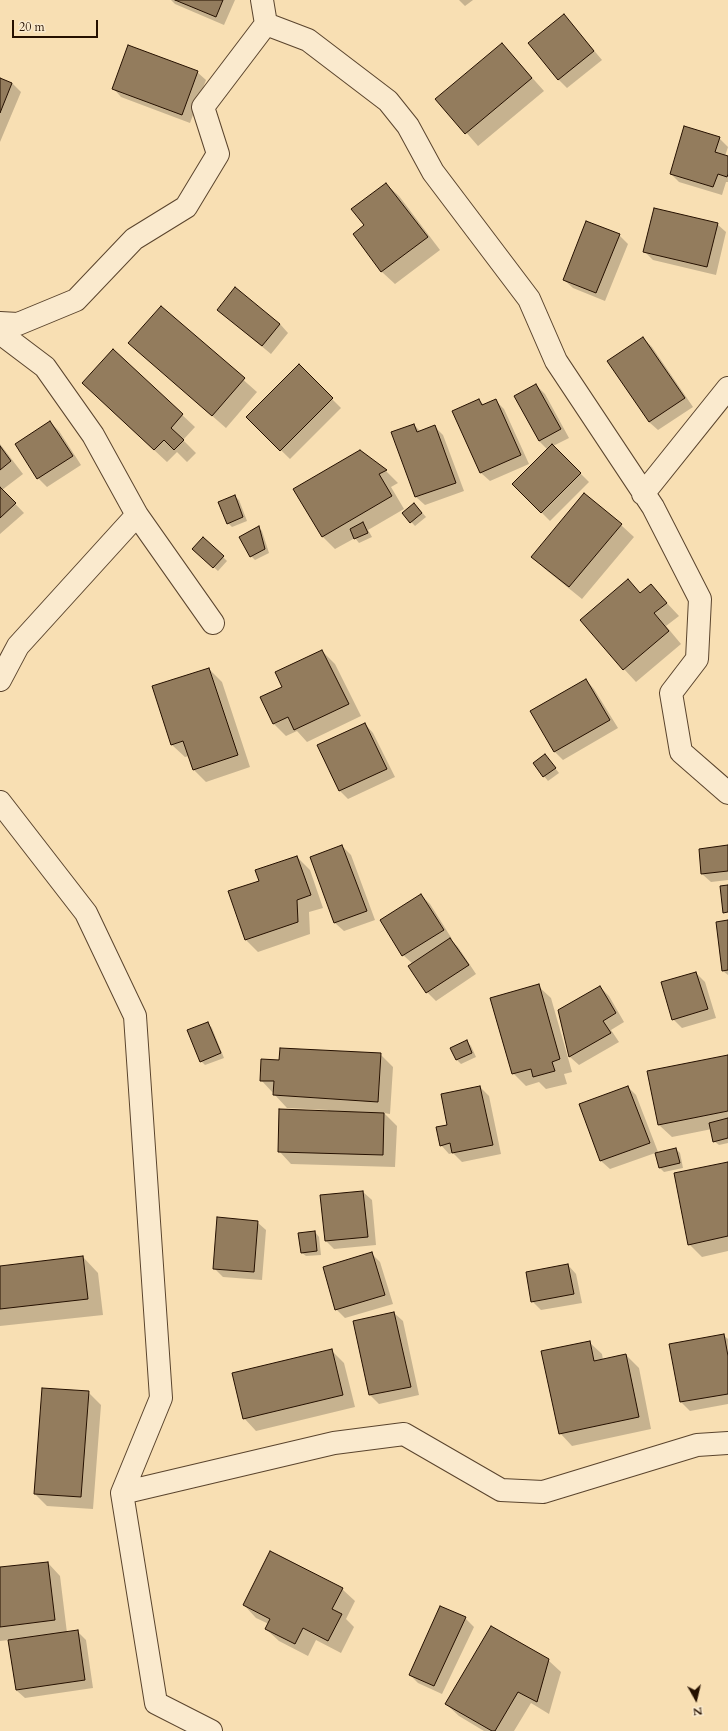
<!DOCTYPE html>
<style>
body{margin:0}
#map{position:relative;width:728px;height:1731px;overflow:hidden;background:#f8dfb3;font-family:Cardo,serif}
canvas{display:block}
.north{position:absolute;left:676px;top:1679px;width:40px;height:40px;-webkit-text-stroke:3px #faeace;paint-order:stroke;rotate:172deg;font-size:11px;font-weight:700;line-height:16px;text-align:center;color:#251000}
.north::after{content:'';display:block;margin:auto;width:14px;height:18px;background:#251000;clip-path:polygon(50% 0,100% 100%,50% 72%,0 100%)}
.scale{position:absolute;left:12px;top:20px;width:86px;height:18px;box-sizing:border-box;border:2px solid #251000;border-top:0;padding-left:5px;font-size:12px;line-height:14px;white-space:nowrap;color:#251000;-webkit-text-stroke:3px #faeace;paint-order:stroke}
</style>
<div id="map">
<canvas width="728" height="1731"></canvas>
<div class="north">N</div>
<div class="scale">20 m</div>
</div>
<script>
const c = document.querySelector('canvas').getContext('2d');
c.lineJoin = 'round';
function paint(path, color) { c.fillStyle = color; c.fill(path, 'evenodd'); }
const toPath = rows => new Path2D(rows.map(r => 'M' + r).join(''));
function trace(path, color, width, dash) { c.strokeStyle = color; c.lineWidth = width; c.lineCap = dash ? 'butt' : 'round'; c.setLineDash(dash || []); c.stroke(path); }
const shadow = toPath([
 [171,0,235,0,224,25,175,4],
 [459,0,473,0,465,6],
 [564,15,602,60,567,88,558,79],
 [502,44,544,91,478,146,437,99],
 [197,72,206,80,190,123,121,97,113,88],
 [0,79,12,83,21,92,0,142],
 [719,138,728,147,725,156,728,157,728,182,726,182,722,195,679,182,671,174],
 [386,184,399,196,440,250,395,284,382,272,354,234,365,226],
 [717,224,726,232,716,275,653,260,644,251],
 [619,235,628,244,605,301,573,288,564,280],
 [161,307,257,392,226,428,129,343],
 [218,310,280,324,288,333,271,354],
 [643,338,652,347,693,407,658,430,649,422,608,361],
 [114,351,195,427,183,440,196,453,187,462,177,452,167,462,96,396],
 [299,366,341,408,290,459,247,417],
 [536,385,545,394,569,438,553,446,589,482,550,521,513,484,548,450,539,441],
 [479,400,484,405,495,400,504,409,529,464,490,481,481,473,454,411],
 [50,422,59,431,81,465,47,487,38,478],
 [414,425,420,431,434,426,443,435,464,491,425,505,416,497,393,433],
 [0,444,23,474,2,490,24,513,0,534],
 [359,451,386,471,398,483,391,487,404,509,368,530,372,537,359,543,355,538,335,549,323,537,295,489],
 [234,496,239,500,247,521,232,527,228,523],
 [418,508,426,517,415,526,403,513],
 [621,525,634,537,582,599,545,569,533,556],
 [258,527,262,531,269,553,255,560,251,556],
 [198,553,223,557,227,561,218,571],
 [628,581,641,594,651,586,679,616,666,626,681,644,636,682,624,669],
 [322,651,335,664,361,716,307,742,297,731,286,736,274,724,262,698,283,688],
 [209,669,222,682,250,767,206,782,193,769,189,756,185,757,172,745,153,687],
 [586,680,594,689,618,728,563,760,554,751],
 [365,724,373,733,395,777,348,799,340,791],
 [545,755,559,773,548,781,534,764],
 [342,846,351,855,375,920,344,931,335,923,311,857],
 [728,846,728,880,711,882,702,874],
 [297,857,310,870,323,908,309,912,310,934,258,952,246,940,260,881],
 [421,895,430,904,452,939,451,940,458,947,476,974,436,1001,427,992,409,967,413,964,403,955],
 [728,921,728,975,723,971],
 [696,973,705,982,716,1018,682,1028,673,1019],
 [538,986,551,998,572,1072,564,1074,567,1084,546,1089,539,1082,526,1086,513,1073],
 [600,987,609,996,624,1022,611,1030,619,1042,579,1065,570,1057,559,1011],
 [208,1023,212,1028,224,1058,205,1065,201,1061],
 [467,1042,471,1046,476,1057,461,1064,457,1060],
 [380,1054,393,1067,390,1114,384,1113,397,1126,395,1167,291,1164,279,1151,328,1112,328,1110,287,1108,261,1080,280,1061],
 [728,1056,728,1143,719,1145,714,1141,712,1129,672,1137,659,1125,648,1072],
 [480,1087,489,1096,501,1154,462,1162,453,1153,449,1154,441,1145,448,1126],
 [628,1087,636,1095,658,1152,610,1169,601,1161,580,1105],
 [676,1149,680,1153,683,1168,664,1172,660,1168],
 [728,1163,728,1251,702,1257,689,1244],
 [363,1192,372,1200,376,1245,334,1249,326,1241],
 [257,1222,266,1230,262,1280,223,1277,214,1268],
 [315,1232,319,1237,321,1255,306,1256,301,1252],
 [371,1253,380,1262,393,1304,345,1318,336,1309],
 [83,1257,98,1273,103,1315,0,1326,0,1267],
 [568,1265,576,1274,582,1303,541,1310,532,1301],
 [394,1313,403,1321,419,1395,379,1404,370,1395,354,1322],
 [723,1335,728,1339,728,1404,690,1411,681,1402,670,1345],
 [589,1342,602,1354,603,1360,626,1355,639,1368,651,1429,572,1446,560,1433],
 [331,1350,344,1363,355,1407,256,1431,244,1418],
 [88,1392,101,1405,93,1509,47,1506,35,1494],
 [48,1563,60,1576,67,1633,77,1631,86,1640,93,1688,25,1698,16,1690,9,1640,0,1641,0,1568],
 [342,1589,355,1601,346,1619,354,1627,341,1653,316,1640,308,1656,279,1641,266,1629,269,1624,256,1618,244,1605],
 [465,1618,474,1627,442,1694,418,1683,410,1675],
 [548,1660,561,1672,549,1714,531,1703,514,1731,484,1731,459,1716,446,1704]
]);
const building = toPath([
 [175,0,223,0,216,17,175,0],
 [564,14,594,51,558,80,528,43,564,14],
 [502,43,532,78,465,134,435,99,502,43],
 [128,45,198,71,182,115,112,89,128,45],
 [0,78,12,83,0,113,0,78],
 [684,126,720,137,715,152,728,156,728,174,727,177,718,174,713,187,670,174,684,126],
 [386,183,428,237,381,272,353,234,364,225,351,209,386,183],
 [654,208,718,223,707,267,643,252,654,208],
 [586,221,620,234,596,293,563,280,586,221],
 [235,287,280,324,262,346,217,310,235,287],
 [161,306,245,378,212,416,128,343,161,306],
 [643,337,685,398,649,422,607,361,643,337],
 [113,349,183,414,171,428,184,440,174,450,164,440,154,450,82,383,113,349],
 [299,364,333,398,280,451,246,417,299,364],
 [536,384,561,429,539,441,514,396,536,384],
 [479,399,482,405,496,399,521,455,480,473,452,411,479,399],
 [50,421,73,456,37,479,15,444,50,421],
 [414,424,417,432,435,425,456,483,415,497,391,432,414,424],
 [552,444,581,473,541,513,512,484,552,444],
 [0,446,11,461,0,470,0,446],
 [360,450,387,470,379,474,392,496,322,537,293,489,360,450],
 [0,487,16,503,0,518,0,487],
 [584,493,622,524,569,587,531,557,584,493],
 [235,495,243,517,227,524,218,502,235,495],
 [414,503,422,513,410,523,402,513,414,503],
 [363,522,368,533,354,539,350,529,363,522],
 [259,526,265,549,250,557,239,537,259,526],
 [203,537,224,556,213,568,192,549,203,537],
 [628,579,640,593,651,584,667,603,654,613,669,631,623,670,580,620,628,579],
 [322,650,349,704,294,730,288,717,273,724,260,697,282,687,275,672,322,650],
 [209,668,238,755,193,770,183,741,171,745,152,686,209,668],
 [586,679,610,720,554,752,530,711,586,679],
 [365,723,387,769,339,791,317,745,365,723],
 [545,754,556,768,543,777,533,763,545,754],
 [342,845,367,911,334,923,310,857,342,845],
 [728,845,728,871,701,874,699,849,728,845],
 [297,856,311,895,297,900,298,922,245,940,228,891,259,881,255,870,297,856],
 [728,885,728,912,723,913,720,886,728,885],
 [421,894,444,930,402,956,380,920,421,894],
 [728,920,728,970,722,971,716,922,728,920],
 [450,938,469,965,426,993,408,966,450,938],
 [696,972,708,1009,672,1020,661,982,696,972],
 [539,984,560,1059,552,1062,555,1071,533,1077,531,1069,512,1074,490,998,539,984],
 [600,986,616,1013,603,1021,611,1033,569,1057,558,1010,600,986],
 [208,1022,221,1053,200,1062,187,1030,208,1022],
 [467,1040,472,1053,456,1060,450,1048,467,1040],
 [280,1048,381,1053,378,1102,273,1095,274,1081,260,1081,261,1059,279,1060,280,1048],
 [728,1055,728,1111,658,1125,647,1071,728,1055],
 [480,1086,493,1145,452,1153,450,1143,440,1146,436,1127,447,1125,441,1094,480,1086],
 [628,1086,650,1143,600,1161,579,1104,628,1086],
 [279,1109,384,1113,383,1155,278,1152,279,1109],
 [728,1118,728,1138,713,1142,709,1123,728,1118],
 [676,1148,680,1163,659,1168,655,1153,676,1148],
 [728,1162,728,1236,688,1245,674,1173,728,1162],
 [363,1191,368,1237,325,1241,320,1195,363,1191],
 [217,1217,258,1221,254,1272,213,1269,217,1217],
 [315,1231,317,1251,301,1253,298,1233,315,1231],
 [372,1252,385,1295,335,1310,323,1267,372,1252],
 [83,1256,88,1299,0,1309,0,1266,83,1256],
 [568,1264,574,1294,531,1302,526,1272,568,1264],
 [394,1312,411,1387,369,1395,353,1321,394,1312],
 [724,1334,728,1356,728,1394,680,1402,669,1344,724,1334],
 [590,1341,594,1361,626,1354,639,1417,559,1434,541,1351,590,1341],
 [332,1349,343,1395,243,1419,232,1373,332,1349],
 [42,1388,89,1391,81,1497,34,1494,42,1388],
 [270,1551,343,1588,332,1609,342,1614,328,1641,303,1628,295,1644,265,1629,270,1619,243,1605,270,1551],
 [48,1562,55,1620,0,1627,0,1567,48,1562],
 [440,1606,466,1617,434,1686,409,1675,440,1606],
 [491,1626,549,1659,537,1702,518,1692,495,1731,492,1731,445,1704,491,1626],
 [78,1630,85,1680,16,1690,8,1640,78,1630]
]);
const minor = toPath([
 [262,0,266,24,308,40,388,101,408,126,433,172,529,299,556,361,653,507,700,599,697,659,671,693,681,752,728,793],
 [0,323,18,324,76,300,134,239,186,207,218,154,203,107,266,24],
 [0,333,45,367,93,435,137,515,213,623],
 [643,494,728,388],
 [0,680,18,646,137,515],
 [0,802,86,913,135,1016,161,1398,122,1493,156,1703,211,1731],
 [122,1493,334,1443,404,1434,501,1490,543,1492,697,1445,728,1443]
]);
paint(shadow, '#0003');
paint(building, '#937c5d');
trace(building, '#251000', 1);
trace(minor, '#5a442d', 24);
trace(minor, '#faeace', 22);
</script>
